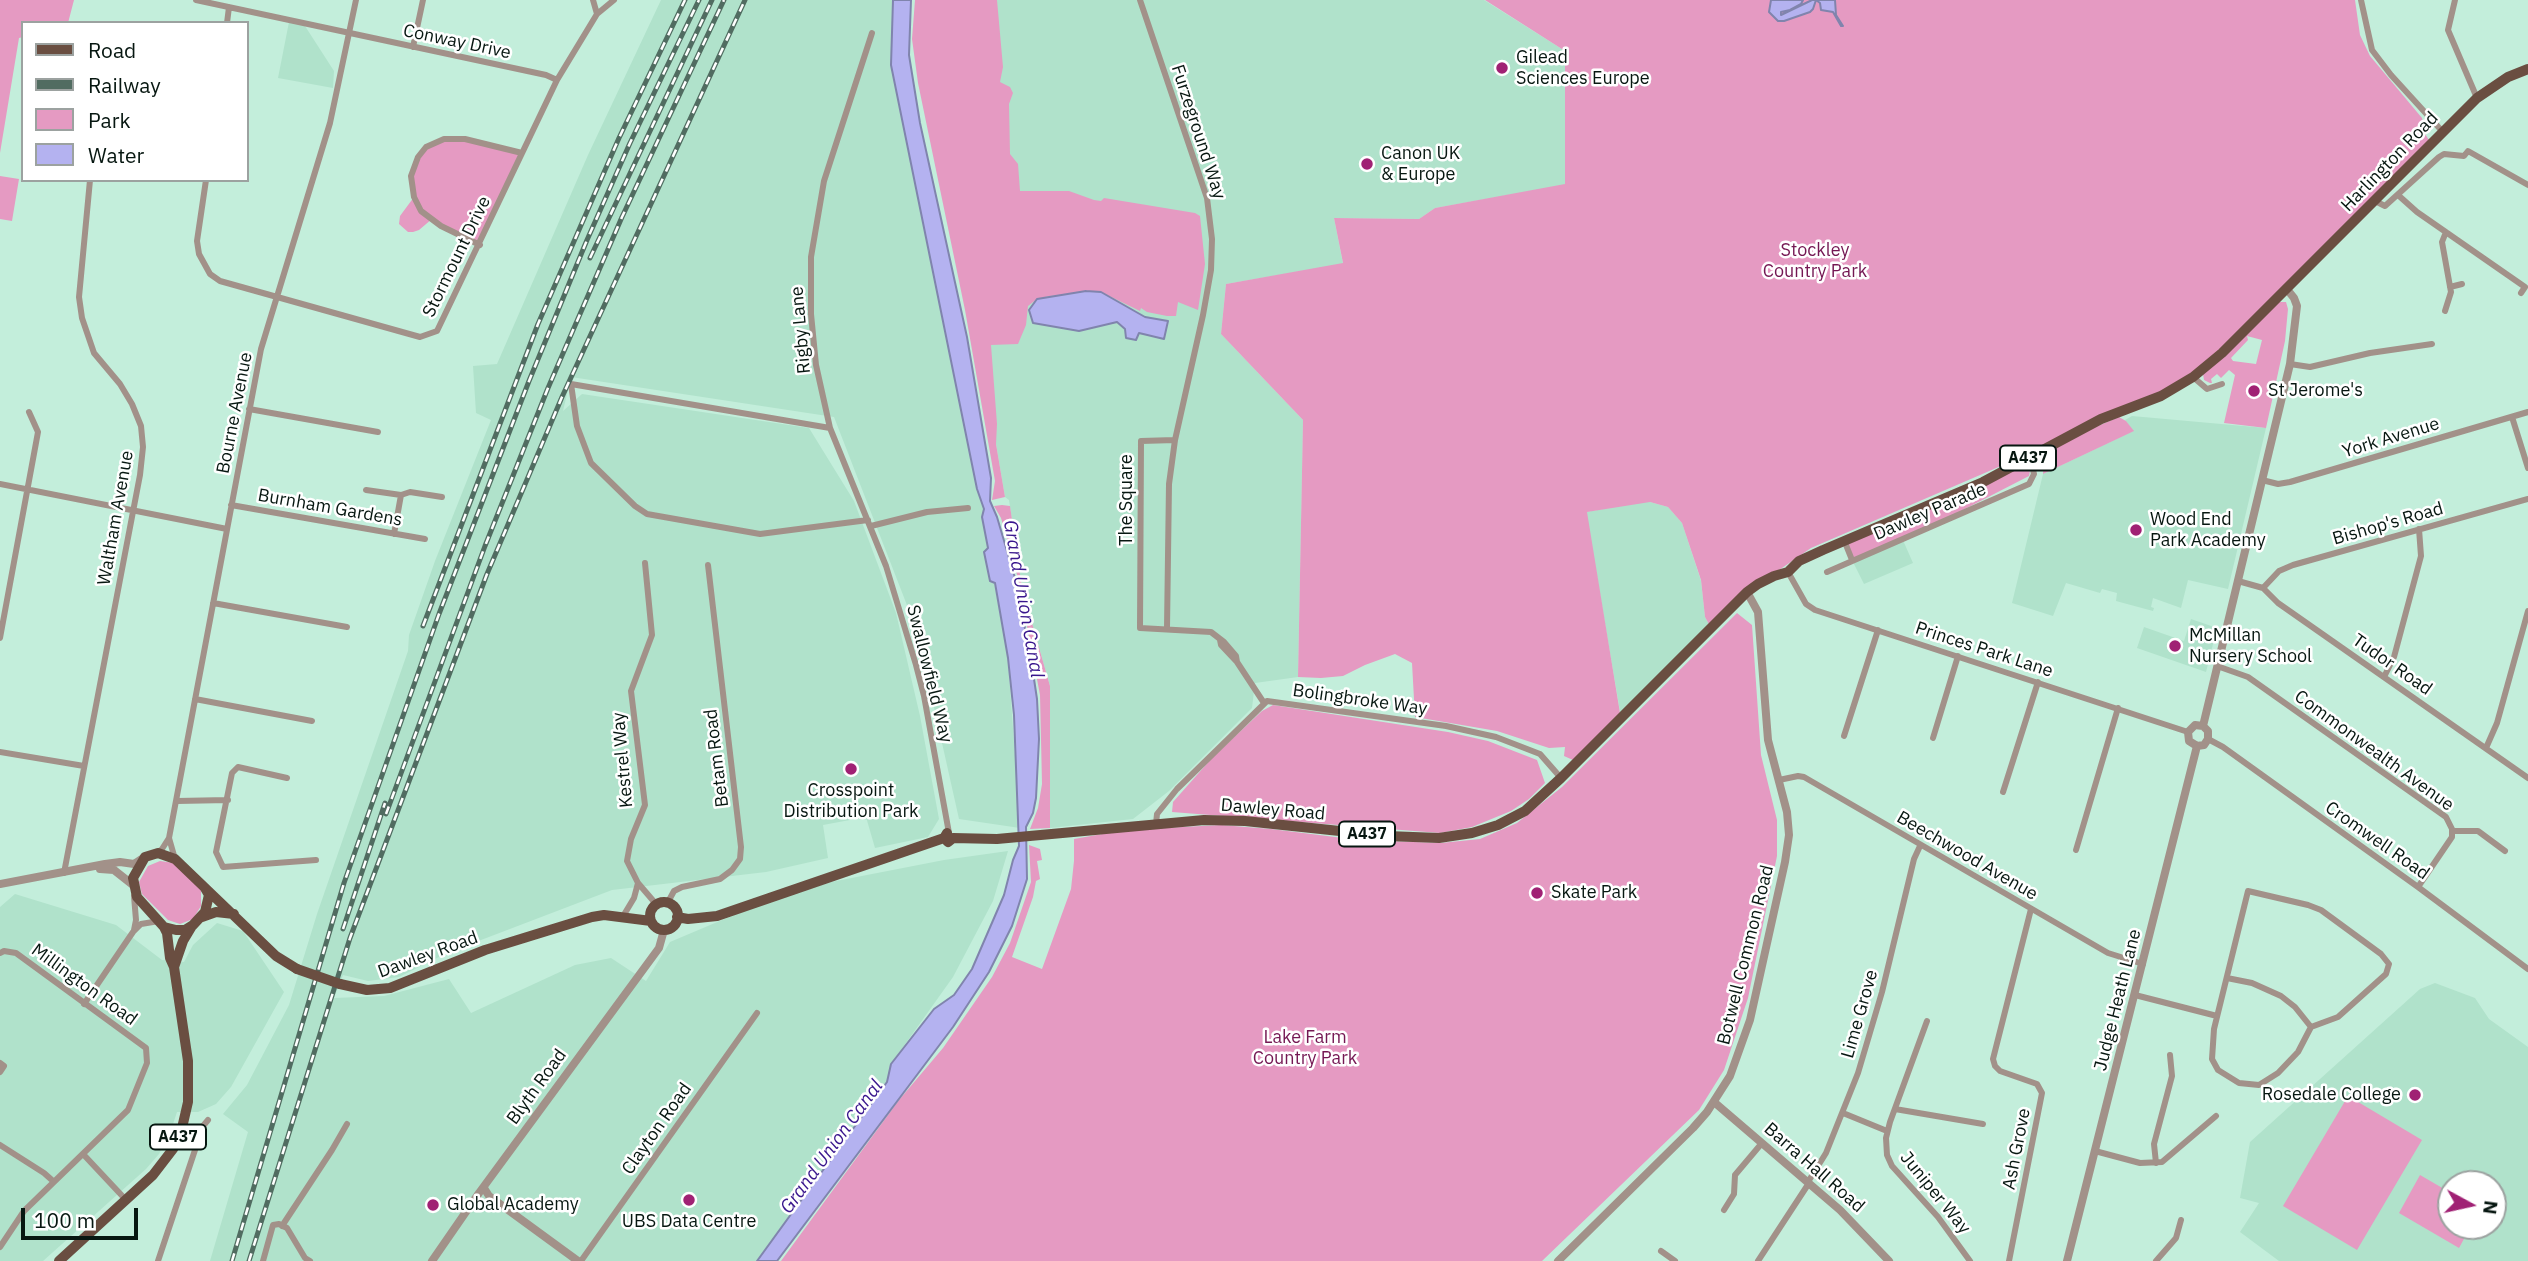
<!DOCTYPE html>
<style>
body{margin:0}
#map{position:relative;width:2528px;height:1261px;overflow:hidden;background:#c3eedb;font-family:"IBM Plex Sans",sans-serif}
canvas{display:block}
.legend{position:absolute;left:21px;top:21px;width:228px;height:161px;box-sizing:border-box;background:#fff;border:2px solid #9ca2a0;margin:0;padding:9px 12px;list-style:none;font-size:21px;color:#071711}
.legend li{display:flex;align-items:center;gap:14px;height:35px}
.legend b{width:35px;border:2px solid #9ca2a0}
.north{position:absolute;left:2437px;top:1170px;width:70px;height:70px;box-sizing:border-box;background:#fff;border:2px solid #9ca2a0;border-radius:50%;rotate:98deg;font-size:19px;font-weight:700;line-height:28px;text-align:center;color:#071711}
.north::after{content:'';display:block;margin:auto;width:24px;height:32px;background:#a02174;clip-path:polygon(50% 0,100% 100%,50% 72%,0 100%)}
.scale{position:absolute;left:21px;top:1208px;width:117px;height:32px;box-sizing:border-box;border:4px solid #071711;border-top:0;padding-left:9px;font-size:21px;line-height:24px;white-space:nowrap;color:#071711;-webkit-text-stroke:5px #fff;paint-order:stroke}
</style>
<div id="map">
<canvas width="2528" height="1261"></canvas>
<ul class="legend">
<li><b style="height:9px;background:#6a4e41"></b>Road</li>
<li><b style="height:9px;background:#516c61"></b>Railway</li>
<li><b style="height:19px;background:#e59ac2"></b>Park</li>
<li><b style="height:19px;background:#b4b2f0"></b>Water</li>
</ul>
<div class="north">N</div>
<div class="scale">100 m</div>
</div>
<script>
const c = document.querySelector('canvas').getContext('2d');
c.lineJoin = 'round';
function paint(path, color) { c.fillStyle = color; c.fill(path, 'evenodd'); }
const toPath = rows => new Path2D(rows.map(r => 'M' + r).join(''));
function trace(path, color, width, dash) { c.strokeStyle = color; c.lineWidth = width; c.lineCap = dash ? 'butt' : 'round'; c.setLineDash(dash || []); c.stroke(path); }
function label(font, color, halo, rows, align = 'center') {
  c.font = font + ' "IBM Plex Sans",sans-serif'; c.lineWidth = 5; c.setLineDash([]); c.textBaseline = 'middle'; c.strokeStyle = halo; c.fillStyle = color; for (const [text, x, y, turn = 0] of rows) {
    c.save(); c.translate(x, y); c.rotate((+turn || 0) * Math.PI / 180); c.textAlign = isNaN(turn) ? turn : align; if (halo) c.strokeText(text, 0, 0); c.fillText(text, 0, 0); c.restore();
  }
}
const built = toPath([
 [661,0,893,0,892,22,903,122,977,489,984,509,982,517,1008,658,1020,828,959,819,917,631,834,417,571,377,563,411,582,394,809,428,854,501,896,613,920,716,939,819,928,837,875,848,866,817,823,825,828,858,766,872,612,890,447,953,399,977,368,981,343,975,334,998,384,996,449,979,471,1013,575,965,611,958,646,981,670,942,748,909,831,882,944,860,1008,851,993,901,953,977,891,1064,887,1082,757,1261,210,1261,248,1132,223,1114,247,1085,289,1005,317,914,408,651,409,635,435,561,491,420,476,413,473,366,497,364,588,155],
 [921,0,1484,0,1565,51,1565,185,1435,208,1419,219,1334,218,1343,264,1226,284,1221,334,1303,420,1298,677,1255,683,1252,708,1169,791,1133,819,1050,828,1050,686,1022,588,1009,500,1005,497],
 [289,22,305,26,334,71,333,88,278,78],
 [2132,416,2266,428,2228,589,2188,580,2181,608,2153,598,2151,607,2154,608,2153,611,2116,601,2117,593,2102,589,2100,593,2066,583,2053,616,2012,603,2043,474,2133,431,2125,420],
 [1641,502,1650,502,1668,507,1682,523,1701,581,1705,617,1711,628,1621,717,1586,512],
 [1902,538,1913,563,1864,584,1852,560],
 [2191,619,2217,628,2206,672,2137,648,2144,627,2184,641],
 [15,894,116,925,162,960,184,962,193,945,217,923,243,931,284,992,231,1087,216,1104,198,1112,177,1112,170,1133,159,1154,146,1169,43,1261,0,1261,0,907],
 [2435,983,2475,998,2489,1019,2528,1047,2528,1261,2279,1261,2240,1232,2259,1203,2240,1198,2250,1142,2420,989],
 [2451,1184,2493,1184,2493,1226,2451,1226]
]);
const green = toPath([
 [0,0,74,0,68,23,23,23,23,37,19,38,0,153],
 [915,0,997,0,1003,67,1000,82,1010,87,1013,93,1009,104,1010,154,1018,164,1020,191,1069,191,1094,200,1101,201,1104,198,1195,213,1200,216,1205,264,1198,310,1178,302,1176,316,1167,316,1147,312,1141,308,1140,311,1101,292,1050,296,1037,299,1028,306,1026,325,1018,344,991,345,997,424,996,444,1005,497,992,500,995,481,965,310,918,83,912,39],
 [1485,0,2355,0,2360,35,2370,56,2422,118,2425,134,2431,143,2193,377,2031,453,1811,548,1747,592,1711,628,1705,617,1701,580,1682,523,1668,507,1650,502,1587,512,1620,713,1573,760,1564,756,1565,747,1549,748,1497,731,1415,717,1412,663,1395,654,1365,665,1343,676,1321,678,1298,677,1303,420,1221,334,1226,284,1343,263,1334,218,1419,219,1435,208,1565,184,1565,51],
 [444,139,465,139,522,153,480,245,432,219,419,230,413,232,408,232,399,224,400,216,414,197,411,176,426,147],
 [0,176,19,179,12,221,0,219],
 [2279,302,2286,302,2288,309,2285,341,2266,428,2224,423,2235,375,2229,370,2221,378,2217,374,2211,379,2212,383,2210,383,2204,380,2203,374],
 [2247,336,2262,340,2256,364,2233,361,2231,358,2248,340],
 [2119,417,2126,421,2134,431,2043,474,2044,453,2086,431],
 [2026,463,2030,471,2029,476,1928,528,1852,560,1844,540],
 [1002,505,1010,506,1022,588,1050,686,1050,828,1030,829,1038,808,1042,784,1040,695,1018,578,1001,518,994,506],
 [1737,613,1752,625,1761,755,1777,820,1777,856,1748,998,1724,1070,1699,1110,1542,1261,781,1261,899,1100,943,1048,992,977,1010,943,1031,882,1029,845,1040,849,1042,860,1037,861,1040,879,1036,881,1033,897,1012,957,1042,969,1071,889,1074,861,1074,839,1125,830,1221,825,1271,829,1359,840,1441,843,1480,839,1517,823,1562,787],
 [1273,705,1448,732,1488,741,1537,760,1545,783,1529,799,1511,811,1472,827,1440,833,1172,812,1173,802,1212,758,1262,711],
 [160,861,174,863,201,890,201,906,193,919,180,924,168,920,142,894,139,882,148,866],
 [2348,1096,2422,1140,2357,1250,2283,1206],
 [2420,1175,2451,1193,2451,1226,2471,1226,2459,1248,2399,1213]
]);
const water = toPath([
 [893,0,911,0,909,55,920,123,967,337,991,478,990,501,997,517,1015,578,1031,659,1037,699,1039,739,1036,798,1033,813,1026,827,1027,879,1012,926,989,972,953,1027,777,1261,757,1261,887,1082,891,1064,934,1009,954,995,972,969,1004,895,1013,860,1019,846,1014,715,1008,658,995,583,990,581,984,552,988,548,982,517,984,509,977,489,891,65,893,0],
 [1771,0,1803,0,1801,4,1790,10,1781,12,1781,15,1810,1,1812,0,1835,0,1836,15,1843,26,1841,26,1833,12,1821,10,1820,3,1816,0,1813,9,1810,12,1784,21,1778,21,1769,12,1771,0],
 [1086,291,1101,292,1145,317,1168,321,1164,339,1139,333,1136,340,1126,338,1125,329,1117,322,1079,331,1033,323,1029,310,1037,299,1086,291]
]);
const minor = toPath([
 [196,0,546,75,557,80],
 [1140,0,1207,198,1212,239,1211,270,1203,315,1175,440,1169,484,1167,628],
 [2361,0,2372,50,2391,75,2442,131],
 [2455,0,2448,30,2477,98],
 [597,14,614,0],
 [227,23,229,7],
 [872,33,824,181,811,257,811,314,816,365,830,428,886,566,916,665,924,696,949,833],
 [413,47,423,0],
 [206,180,197,241,199,254,210,274,220,281,420,337,437,331,557,80,597,14,593,0],
 [2398,195,2417,212,2525,287,2521,293],
 [2375,201,2385,206,2439,157,2444,154,2464,156,2468,151,2528,185],
 [480,245,441,226,421,211,414,197,411,176,418,157,426,147,444,139,465,139,522,153],
 [2450,287,2462,284],
 [2445,311,2451,292,2442,242,2446,232],
 [2290,364,2310,367,2370,353,2432,344],
 [2193,377,2207,389,2222,384],
 [249,409,378,432],
 [2512,417,2528,468],
 [830,428,571,384,577,426,591,463,635,506,647,514,760,534,868,520],
 [1175,440,1141,441,1140,628,1211,632,1224,642,1236,656,1237,662,1264,703],
 [2262,480,2278,484,2290,482,2528,412],
 [0,484,227,529],
 [366,490,401,495,410,492,442,497],
 [231,505,425,539],
 [871,526,927,512,968,508],
 [394,534,401,495],
 [1844,540,1852,560],
 [645,563,652,635,631,691,645,805,631,839,627,861,638,883,656,904],
 [1788,572,1806,604,1815,610,2188,732],
 [1827,572,2029,484,2034,474,2030,457],
 [2238,581,2263,588,2278,603,2528,778],
 [2263,588,2279,571,2293,565,2528,499],
 [213,603,347,627],
 [0,638,38,432,29,412],
 [1220,640,1221,645,1237,662],
 [2217,666,2248,677,2446,817,2452,829,2452,837,2418,887],
 [2384,677,2394,657,2421,556,2419,529],
 [195,699,312,721],
 [1844,736,1878,630],
 [1933,738,1958,656],
 [2208,739,2223,747,2418,887,2528,969],
 [2486,748,2497,723,2528,611],
 [0,752,84,766],
 [287,778,238,767,232,773,216,852,223,867,316,860],
 [1779,780,1798,776,1804,777,2108,953,2143,964],
 [2003,792,2038,682],
 [177,801,228,800],
 [1156,824,1157,814,1177,789,1267,701,1446,726,1496,737,1540,754,1561,778],
 [2453,831,2478,831,2505,851],
 [169,838,175,859],
 [2076,850,2118,708],
 [157,853,162,849,169,838,261,349,330,123,356,0],
 [64,873,140,475,143,447,141,426,132,404,120,384,94,353,82,318,79,297,90,180],
 [2248,891,2308,905,2321,910,2381,954,2389,964,2386,974,2338,1017,2311,1027,2298,1052,2278,1073,2259,1085,2239,1083,2218,1070,2212,1059,2214,1029,2248,891],
 [668,902,674,891,682,887,720,879,732,870,740,859,741,847,708,565],
 [622,918,634,898,638,883],
 [134,930,136,920,134,896],
 [0,953,4,951,16,953,146,1048,147,1063,128,1110,24,1211,0,1247],
 [2227,978,2252,983,2281,996,2295,1007,2311,1027],
 [2135,995,2217,1016],
 [84,1004,133,932,141,924,159,921],
 [1927,1021,1890,1122,1886,1138,1887,1155,1892,1166,1938,1217,1970,1261],
 [0,1063,4,1066,0,1072],
 [1895,1109,1983,1124],
 [1843,1113,1887,1131],
 [0,1145,44,1173,53,1181],
 [2095,1151,2140,1163,2162,1162,2216,1116],
 [83,1154,127,1201],
 [2156,1163,2154,1144,2172,1076,2170,1055],
 [1808,1182,1826,1153,1858,1073,1882,992,1914,859,1920,846],
 [1724,1210,1734,1194,1735,1175,1762,1143],
 [282,1226,332,1150,347,1124],
 [1661,1251,1675,1261],
 [158,1261,203,1126,208,1120],
 [263,1261,273,1225,279,1224,287,1228,305,1258,310,1261],
 [581,1261,757,1013],
 [1758,1261,1809,1183],
 [2009,1261,2042,1093,2037,1084,2000,1071,1995,1066,1993,1059,2031,909],
 [2156,1261,2176,1238,2181,1220]
]);
const tertiary = toPath([
 [2203,726,2290,364,2297,306,2294,298,2286,288],
 [2197,746,2189,741,2188,732,2195,725,2203,726],
 [2197,746,2204,745,2208,739,2208,731,2203,726],
 [100,869,114,870,133,885],
 [0,884,105,864,120,862,134,864,143,858],
 [1714,1102,1840,1210,1889,1261],
 [484,1188,489,1196,578,1261],
 [432,1261,479,1193,659,948,664,930],
 [1558,1261,1693,1128,1707,1112,1730,1076,1750,1020,1785,862,1789,835,1787,812,1768,740,1758,612,1747,592],
 [2067,1261,2197,746]
]);
const primary = toPath([
 [944,838,948,842,953,838,997,839,1204,820,1245,821,1387,836,1439,838,1472,833,1498,825,1525,811,1561,778,1747,592,1758,584,1774,576,1788,572,1799,561,1823,550,1983,482,2101,419,2161,396,2193,377,2222,353,2477,98,2508,77,2528,69],
 [205,888,209,895,205,912,193,925,185,930,176,930,164,927,137,897,133,878,145,857,158,853,175,859,276,956,297,969],
 '650 916a14 14 0 1 1 28 0a14 14 0 1 1-28 0Z',
 [202,917,216,912,234,914],
 [677,917,688,919,717,916,944,838,947,833],
 [174,967,183,941,192,926],
 [340,984,367,990,390,988,485,950,592,917,604,915,651,921],
 [59,1261,153,1175,173,1149,182,1128,188,1102,188,1061,174,967,170,958,167,933,164,927]
]);
const rail = toPath([
 [590,258,712,0],
 [423,626,538,324,619,138,685,0],
 [386,814,485,546,548,388,622,217,724,0],
 [343,929,385,803],
 [232,1261,344,883,439,614,529,381,587,240,630,143,699,0],
 [249,1261,350,938,487,574,562,397,745,0]
]);
const primaryBridge = toPath([
 [297,969,340,984]
]);
const markers = [
 [1502,68,7,"#a02174"],
 [1367,164,7,"#a02174"],
 [2254,391,7,"#a02174"],
 [2136,530,7,"#a02174"],
 [2175,646,7,"#a02174"],
 [851,769,7,"#a02174"],
 [1537,893,7,"#a02174"],
 [2415,1095,7,"#a02174"],
 [689,1200,7,"#a02174"],
 [433,1205,7,"#a02174"]
];
const shields = [
 [2028,458,56],
 [1367,834,56],
 [178,1137,56]
];
const shieldNames = [
 ["A437",2028,458],
 ["A437",1367,834],
 ["A437",178,1137]
];
const streetNames = [
 ["Conway Drive",457,42,12],
 ["Furzeground Way",1198,132,72],
 ["Harlington Road",2390,162,-46],
 ["Stormount Drive",457,257,-64],
 ["Rigby Lane",801,330,-95],
 ["Bourne Avenue",235,413,-79],
 ["York Avenue",2391,438,-17],
 ["The Square",1127,500,-90],
 ["Burnham Gardens",330,508,10],
 ["Dawley Parade",1930,512,-23],
 ["Waltham Avenue",116,518,-80],
 ["Bishop's Road",2388,524,-16],
 ["Princes Park Lane",1984,650,18],
 ["Tudor Road",2392,665,35],
 ["Swallowfield Way",929,674,76],
 ["Bolingbroke Way",1360,700,8],
 ["Commonwealth Avenue",2374,751,36],
 ["Betam Road",717,758,-97],
 ["Kestrel Way",623,760,-95],
 ["Dawley Road",1273,810,5],
 ["Cromwell Road",2377,841,35],
 ["Beechwood Avenue",1967,856,30],
 ["Dawley Road",428,955,-20],
 ["Botwell Common Road",1746,955,-76],
 ["Millington Road",84,985,36],
 ["Judge Heath Lane",2118,1000,-76],
 ["Lime Grove",1860,1014,-74],
 ["Blyth Road",537,1087,-54],
 ["Clayton Road",657,1129,-55],
 ["Ash Grove",2017,1149,-79],
 ["Barra Hall Road",1814,1168,41],
 ["Juniper Way",1935,1193,51]
];
const poiNames = [
 ["Gilead",1516,58],
 ["Sciences Europe",1516,79],
 ["Canon UK",1381,154],
 ["& Europe",1381,175],
 ["St Jerome's",2268,391],
 ["Wood End",2150,520],
 ["Park Academy",2150,541],
 ["McMillan",2189,636],
 ["Nursery School",2189,657],
 ["Crosspoint",851,791,"center"],
 ["Distribution Park",851,812,"center"],
 ["Skate Park",1551,893],
 ["Rosedale College",2401,1095,"right"],
 ["Global Academy",447,1205],
 ["UBS Data Centre",689,1222,"center"]
];
const parkNames = [
 ["Stockley",1815,251],
 ["Country Park",1815,272],
 ["Lake Farm",1305,1038],
 ["Country Park",1305,1059]
];
const waterNames = [
 ["Grand Union Canal",1023,599,80],
 ["Grand Union Canal",832,1147,-54]
];
paint(built, '#b0e2cb');
paint(green, '#e59ac2');
paint(water, '#b4b2f0');
trace(water, '#8084ad', 2);
trace(minor, '#a29189', 6);
trace(tertiary, '#a29189', 8);
trace(primary, '#6a4e41', 10);
trace(rail, '#516c61', 5);
trace(rail, '#fff', 2.5, [8]);
trace(primaryBridge, '#6a4e41', 10);
for (const [x, y, r, color] of markers) { const dot = new Path2D(); dot.arc(x, y, r, 0, 2 * Math.PI); c.fillStyle = color; c.fill(dot); trace(dot, '#fff', 2.5); }
for (const [x, y, w] of shields) { const box = new Path2D(); box.roundRect(x - w / 2, y - 12.5, w, 25, 5); c.fillStyle = '#fff'; c.fill(box); trace(box, '#071711', 2); }
label('bold 16px', '#071711', null, shieldNames);
label('18px', '#071711', '#fff', streetNames);
label('18px', '#071711', '#fff', poiNames, 'left');
label('18px', '#741753', '#fff', parkNames);
label('italic 19px', '#39168d', '#fff', waterNames);
</script>
